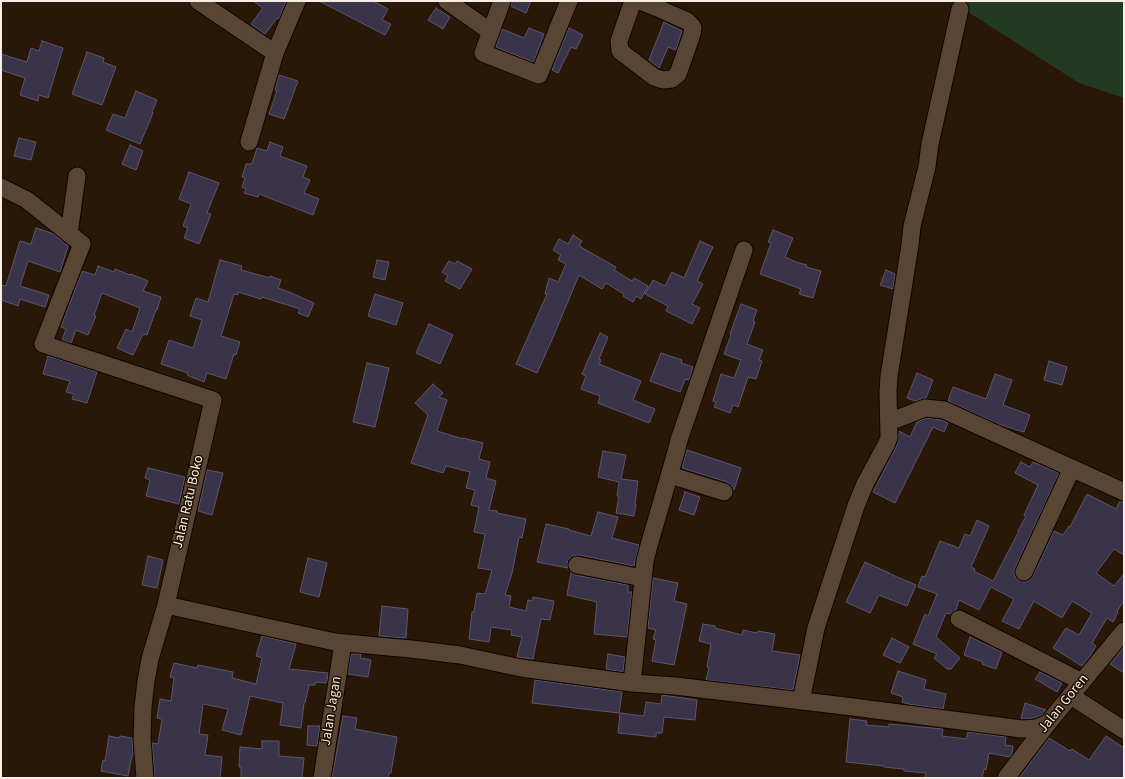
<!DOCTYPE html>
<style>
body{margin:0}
#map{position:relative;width:1125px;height:779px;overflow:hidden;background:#291807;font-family:"Source Sans 3",sans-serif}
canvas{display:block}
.frame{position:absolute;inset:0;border:2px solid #f9ede3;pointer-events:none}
</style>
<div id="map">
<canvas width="1125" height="779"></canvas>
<div class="frame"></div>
</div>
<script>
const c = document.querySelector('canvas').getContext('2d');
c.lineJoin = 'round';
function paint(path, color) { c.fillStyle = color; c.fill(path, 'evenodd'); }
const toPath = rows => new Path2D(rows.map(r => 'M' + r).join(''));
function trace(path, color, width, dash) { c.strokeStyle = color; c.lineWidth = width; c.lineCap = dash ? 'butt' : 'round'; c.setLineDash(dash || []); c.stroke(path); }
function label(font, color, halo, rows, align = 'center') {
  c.font = font + ' "Source Sans 3",sans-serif'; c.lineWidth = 3; c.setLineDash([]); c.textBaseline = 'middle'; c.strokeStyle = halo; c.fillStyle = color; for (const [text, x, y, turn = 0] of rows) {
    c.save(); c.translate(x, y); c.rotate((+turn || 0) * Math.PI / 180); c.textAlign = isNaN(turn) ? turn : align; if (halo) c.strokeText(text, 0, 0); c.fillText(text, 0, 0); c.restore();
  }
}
const green = toPath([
 [951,1,1124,1,1124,98,1079,83]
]);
const building = toPath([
 [253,1,286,1,279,19,277,18,265,34,251,24,263,8,253,1],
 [319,1,373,1,388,9,382,20,391,24,385,35,319,1],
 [512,1,531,1,526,13,511,6,512,1],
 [436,8,450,17,443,29,428,20,436,8],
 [664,22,682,31,676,50,668,47,659,68,649,60,664,22],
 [529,28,544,34,534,61,533,62,496,47,502,29,524,38,529,28],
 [569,28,583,35,576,49,571,47,558,73,552,70,569,28],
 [42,41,63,48,48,98,39,95,38,101,20,95,25,78,1,70,1,54,27,62,31,48,39,51,42,41],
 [87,52,104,58,103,62,116,67,102,105,72,94,87,52],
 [279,75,298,81,284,119,269,114,277,91,275,90,279,75],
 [136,91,157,100,152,112,153,113,140,144,106,130,113,114,125,118,136,91],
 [19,138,36,142,31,160,14,156,19,138],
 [270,142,283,147,280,156,307,166,303,177,310,180,304,193,319,199,313,215,259,194,258,197,244,193,246,189,242,187,245,178,242,177,246,164,252,164,257,148,267,151,270,142],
 [130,145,143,151,136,170,122,164,130,145],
 [189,172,219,183,207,213,211,214,199,244,184,238,188,228,183,226,191,204,179,199,189,172],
 [36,228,54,234,68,246,60,272,28,261,20,286,49,295,45,307,20,299,18,306,1,300,1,285,6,286,20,241,31,244,36,228],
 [773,230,793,238,785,257,796,262,807,265,806,267,821,271,813,298,799,294,801,289,760,274,771,243,768,242,773,230],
 [573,235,582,241,579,246,616,267,614,270,632,281,634,278,648,286,641,299,636,296,633,302,623,296,624,294,606,283,602,289,579,275,554,335,537,373,516,364,547,294,545,294,549,278,558,282,566,264,558,260,561,255,553,250,559,239,568,244,573,235],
 [700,241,713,247,697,281,703,284,692,304,700,308,692,324,666,311,668,306,645,294,653,280,665,286,672,272,684,278,700,241],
 [220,260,242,266,241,270,270,278,270,276,281,280,278,288,289,292,314,303,308,317,298,313,300,309,262,297,261,299,238,292,238,295,234,294,221,336,240,342,236,355,234,354,226,379,207,373,204,382,187,375,188,373,161,364,169,340,193,348,202,320,190,316,196,298,208,302,220,260],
 [377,260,389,262,385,280,373,277,377,260],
 [449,261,455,264,457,261,472,269,460,289,445,281,448,276,442,272,449,261],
 [98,266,114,272,115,269,130,275,131,274,148,281,143,291,161,297,157,310,156,310,147,335,143,334,133,355,117,348,126,329,132,332,140,308,102,293,94,315,96,316,88,335,76,330,71,343,62,340,66,329,61,327,82,271,95,275,98,266],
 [886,270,895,274,893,289,880,285,886,270],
 [375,294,403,303,396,325,368,316,375,294],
 [741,304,757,310,753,321,755,322,747,344,763,350,759,360,762,361,756,379,748,377,738,407,733,405,730,413,714,407,716,402,713,401,721,374,734,378,741,360,724,354,731,335,730,334,741,304],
 [429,324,453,335,440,364,416,353,429,324],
 [600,333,608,337,599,359,601,360,599,364,641,381,633,400,655,409,649,423,598,403,600,396,581,389,586,376,582,374,600,333],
 [661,353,682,360,681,363,693,367,689,380,685,379,680,392,650,381,661,353],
 [48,356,97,372,87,403,72,399,74,394,66,392,70,381,43,374,48,356],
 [1049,361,1067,367,1062,385,1044,380,1049,361],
 [367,363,389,368,375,427,353,422,367,363],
 [917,373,933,380,926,398,915,401,907,398,917,373],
 [995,374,1012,380,1003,405,1030,415,1024,432,998,424,948,401,953,387,986,399,995,374],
 [433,384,443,393,439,397,447,400,437,431,463,439,463,438,483,443,479,459,490,462,486,478,496,481,489,510,497,511,497,513,526,519,522,538,519,537,512,573,505,595,511,596,509,607,526,611,528,600,532,601,533,597,554,601,550,620,541,619,533,659,517,657,522,637,511,635,512,630,491,627,489,642,469,639,472,612,474,612,477,593,485,594,492,570,478,568,485,534,474,532,479,507,471,505,475,490,466,488,470,472,446,466,443,473,411,463,428,415,415,403,433,384],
 [926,418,941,420,948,423,944,432,933,427,895,503,873,492,895,449,898,442,899,431,910,437,917,422,926,418],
 [687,450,741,468,734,490,732,486,727,482,682,468,687,450],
 [603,451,626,455,621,479,638,481,635,504,636,504,634,516,616,513,619,496,617,496,619,482,598,477,603,451],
 [1021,462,1030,467,1033,462,1059,473,1015,568,1014,573,1016,578,1020,581,1025,582,1030,580,1033,576,1054,531,1063,535,1069,526,1070,527,1087,494,1116,509,1120,501,1124,502,1124,555,1114,549,1096,573,1114,586,1124,574,1124,601,1117,611,1118,612,1113,622,1107,618,1092,643,1096,646,1090,656,1082,666,1053,648,1066,628,1079,635,1092,613,1072,601,1062,618,1034,601,1019,629,1002,621,1014,599,991,587,979,610,959,600,956,610,950,614,946,613,936,637,960,658,951,669,947,669,934,658,937,654,913,644,925,614,928,616,937,594,918,587,922,576,925,577,940,541,959,548,965,534,970,536,977,520,989,526,971,567,975,569,974,571,993,581,1019,531,1018,531,1026,516,1024,515,1038,485,1015,473,1021,462],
 [148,468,185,477,179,504,146,496,150,480,145,478,148,468],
 [207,470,223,473,212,515,198,511,207,470],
 [685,492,700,497,694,515,679,510,685,492],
 [598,512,618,517,612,538,639,545,634,566,579,555,573,556,569,559,567,563,568,568,537,562,546,524,569,529,569,530,591,536,598,512],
 [148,556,163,560,157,588,142,585,148,556],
 [308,558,327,563,319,597,300,592,308,558],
 [865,562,889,573,888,573,916,585,907,606,879,595,870,613,846,602,865,562],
 [571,573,575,575,628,585,628,592,632,592,627,637,594,634,597,602,567,595,571,573],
 [653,578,678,583,674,601,687,604,674,665,652,661,656,640,653,639,656,630,648,628,653,578],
 [382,606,408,609,406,638,379,636,382,606],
 [703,624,715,626,715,628,742,635,743,630,757,633,758,631,775,634,772,651,800,655,793,690,706,680,709,667,707,667,711,644,699,641,703,624],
 [262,636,296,644,289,669,328,673,327,683,315,682,315,685,309,685,305,703,304,703,301,728,280,725,283,703,250,696,241,735,222,730,228,709,203,704,199,734,208,735,205,755,222,757,220,778,155,778,152,743,158,744,162,719,157,718,160,699,171,701,174,678,170,677,174,663,197,668,198,665,233,672,232,678,256,684,262,658,256,656,262,636],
 [970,637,1002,652,996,669,982,664,983,662,964,655,970,637],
 [892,638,909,647,900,663,883,655,892,638],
 [1123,648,1124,649,1124,673,1110,664,1123,648],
 [351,654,361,654,360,658,371,660,368,677,348,674,351,654],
 [608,654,625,657,623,672,606,669,608,654],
 [898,671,926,680,924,689,946,694,943,709,908,704,902,702,903,697,891,693,898,671],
 [1040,672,1062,683,1057,692,1035,679,1040,672],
 [535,680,622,692,619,713,532,703,535,680],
 [662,695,697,700,695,720,664,717,662,733,656,733,656,737,618,733,620,713,644,716,646,702,661,704,662,695],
 [1025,703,1046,710,1042,715,1034,718,1021,719,1025,703],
 [343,716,357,718,355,729,397,737,391,773,389,773,388,778,332,778,343,716],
 [850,719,867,721,866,725,889,727,889,724,943,729,942,736,966,739,968,732,1006,737,1005,745,1013,746,1012,754,1010,757,989,753,986,770,984,769,982,778,925,778,926,773,904,771,904,769,884,767,884,766,846,762,850,719],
 [308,726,320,726,317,746,307,745,308,726],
 [109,736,119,738,120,736,132,738,133,754,131,760,128,776,101,771,103,760,105,761,109,736],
 [1106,736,1124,748,1124,778,1019,778,1049,738,1070,751,1072,749,1089,760,1106,736],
 [262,741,279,741,279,756,304,758,302,778,241,778,241,767,239,767,240,747,262,749,262,741]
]);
const minor = toPath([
 [198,1,275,53],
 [447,1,491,32],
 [502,1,483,53,539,75,569,1],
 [633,1,619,41,620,51,654,77,663,80,672,79,678,74,692,34,693,28,692,26,687,21,662,10,640,1],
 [249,142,275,53,297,1],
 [1,187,27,200,82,244,43,344,213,400,166,605,150,659,146,681,143,707,142,739,145,778],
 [69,234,77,176],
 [889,422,925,408,944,410,1124,492],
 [670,475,724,492],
 [577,565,643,578],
 [1024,572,1072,468],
 [166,605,335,642,411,649,460,655,521,668,632,683,675,686,845,706,1022,729,1036,728,1048,723],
 [959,619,1082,682],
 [632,683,645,561,648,549,676,452,679,440,744,250],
 [1071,696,1124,730],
 [801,701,816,628,856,506,865,484,886,445,889,438,888,392,889,376,910,245,912,226,927,167,930,144,960,9],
 [322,778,343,643],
 [1006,778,1048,723,1124,631]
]);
const streetNames = [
 ["Jalan Ratu Boko",189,502,-77],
 ["Jalan Goren",1064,704,-51],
 ["Jalan Jagan",332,711,-81]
];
paint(green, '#223a21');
paint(building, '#3a344a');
trace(building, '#5c566e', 1);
trace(minor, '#110400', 19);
trace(minor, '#584533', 17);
label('14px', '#f9ede3', '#1f0f01', streetNames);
</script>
